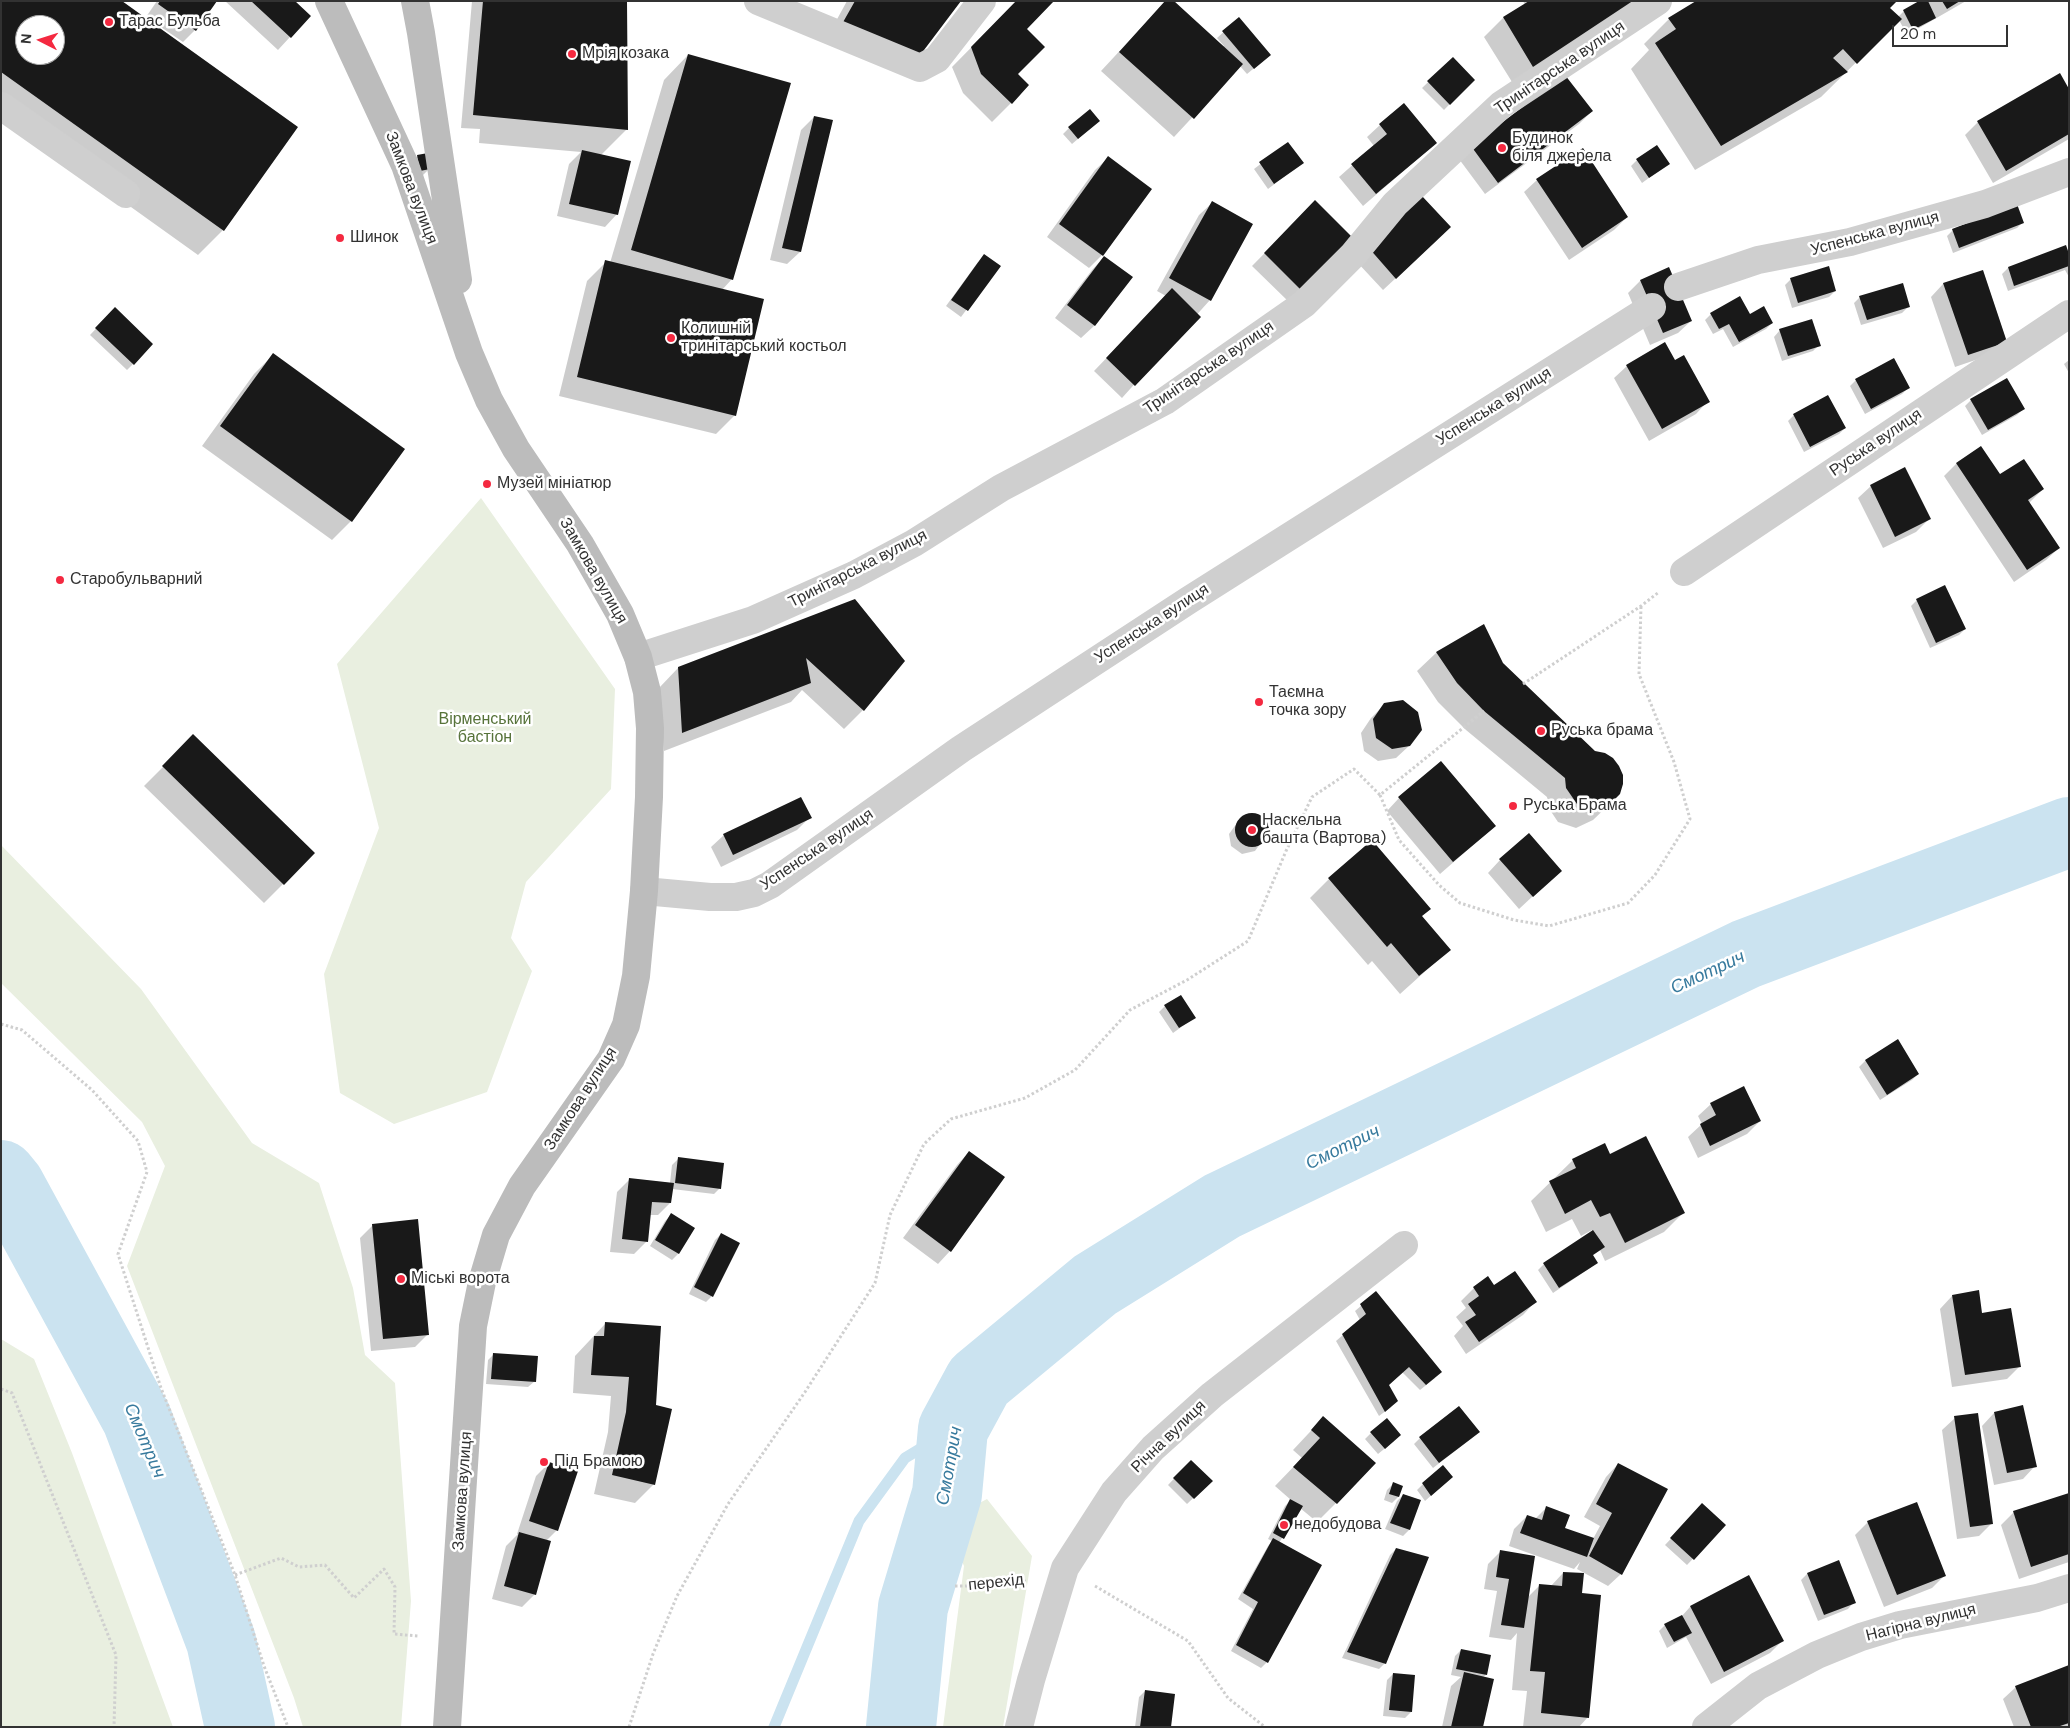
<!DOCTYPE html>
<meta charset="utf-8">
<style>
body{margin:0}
#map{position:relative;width:2070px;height:1728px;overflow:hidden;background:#fff;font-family:"DM Sans",sans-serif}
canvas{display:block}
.frame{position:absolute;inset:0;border:2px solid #323232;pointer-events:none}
.north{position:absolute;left:15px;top:15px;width:50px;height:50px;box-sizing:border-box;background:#fff;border:1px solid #adadad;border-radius:50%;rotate:275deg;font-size:14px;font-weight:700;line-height:20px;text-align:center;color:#323232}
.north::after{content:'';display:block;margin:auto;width:18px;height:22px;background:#f42940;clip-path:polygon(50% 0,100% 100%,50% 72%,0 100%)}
.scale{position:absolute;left:1892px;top:25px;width:116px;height:22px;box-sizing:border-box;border:2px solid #323232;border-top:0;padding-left:6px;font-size:15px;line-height:18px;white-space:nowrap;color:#323232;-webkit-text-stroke:4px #fff;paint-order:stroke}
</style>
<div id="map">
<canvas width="2070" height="1728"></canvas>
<div class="frame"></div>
<div class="north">N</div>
<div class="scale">20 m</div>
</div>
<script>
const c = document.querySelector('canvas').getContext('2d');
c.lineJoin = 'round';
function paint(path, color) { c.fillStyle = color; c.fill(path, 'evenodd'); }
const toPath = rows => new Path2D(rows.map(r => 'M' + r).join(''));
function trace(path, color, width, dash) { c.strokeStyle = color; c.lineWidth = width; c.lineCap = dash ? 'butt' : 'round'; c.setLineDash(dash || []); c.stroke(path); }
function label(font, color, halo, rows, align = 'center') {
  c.font = font + ' "DM Sans",sans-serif'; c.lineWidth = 5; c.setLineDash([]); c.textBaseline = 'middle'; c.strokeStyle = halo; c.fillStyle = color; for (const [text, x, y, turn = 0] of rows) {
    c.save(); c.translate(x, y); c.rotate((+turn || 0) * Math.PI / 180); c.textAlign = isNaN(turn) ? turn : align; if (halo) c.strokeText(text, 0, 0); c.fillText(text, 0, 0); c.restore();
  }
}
const green = toPath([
 [481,498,615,689,611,789,526,882,511,938,532,971,487,1092,394,1124,340,1093,324,974,379,828,337,664],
 [1,845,141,989,252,1143,319,1183,353,1288,365,1355,395,1383,411,1601,401,1727,303,1727,294,1698,127,1266,165,1166,142,1122,1,983],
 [1,1339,34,1359,72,1453,173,1727,1,1727],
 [987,1499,1032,1556,1003,1727,943,1727,964,1566,945,1521]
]);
const shadow = toPath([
 [1,1,120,1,223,230,198,255,1,114],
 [25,25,55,25,55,55,25,55],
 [157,1,216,1,195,30,183,42,146,17],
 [225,1,293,1,290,37,278,50],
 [472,1,626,1,627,129,601,155,617,214,605,227,557,216,569,164,581,152,479,143,480,129,461,128],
 [847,1,959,1,824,43],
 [1017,1,1025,29,1016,74,1028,86,992,122,963,93,952,67],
 [1166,1,1222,47,1224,46,1217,38,1239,18,1264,60,1247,74,1240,66,1174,137,1101,71],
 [1523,1,1635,1,1517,90,1484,37,1503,18,1525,5],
 [1922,1,1966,1,1907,35,1899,20,1821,97,1695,170,1631,69,1649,50,1644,44,1669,19,1888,8,1898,17,1904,11],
 [688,55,732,279,722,290,735,415,716,434,559,396,587,281,606,262,610,263,664,80],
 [1453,58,1473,80,1444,110,1422,88],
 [2069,92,2069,139,1993,183,1965,135,1978,122],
 [1592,111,1579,124,1485,194,1459,159,1472,147],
 [814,117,800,252,787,264,770,260,801,130],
 [1099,121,1072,144,1063,134,1069,128],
 [1380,125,1436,143,1363,206,1339,177,1374,146,1367,137],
 [1288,143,1302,163,1268,189,1254,169],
 [418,156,429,169,423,175,412,162],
 [1108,158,1150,189,1102,255,1089,268,1047,237,1095,170],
 [1637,160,1668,164,1642,183,1631,166],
 [1537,180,1627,217,1614,230,1569,260,1524,192],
 [1315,202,1352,239,1290,303,1252,266],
 [1212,203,1210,300,1122,398,1094,371,1166,296,1157,291,1199,215],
 [2023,222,2017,228,1953,253,1947,236,1953,230],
 [1437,240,1383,290,1356,261,1368,248],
 [2065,247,2069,254,2069,277,2065,270,2008,291,2002,274,2008,268],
 [1104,257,1131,277,1094,326,1081,338,1055,318,1092,270],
 [978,262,999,266,961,317,946,306],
 [1982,271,2006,341,1993,354,1955,367,1931,297,1943,284],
 [1791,279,1835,291,1829,297,1792,308,1785,285],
 [1640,281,1691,321,1678,333,1650,345,1628,293],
 [1860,297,1908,307,1902,313,1861,325,1854,303],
 [1711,314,1749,316,1772,323,1766,329,1733,347,1723,329,1713,334,1705,320],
 [109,315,133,364,127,370,90,335],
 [1780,330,1819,345,1813,351,1782,361,1774,337],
 [273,355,351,521,332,540,202,446,254,374],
 [2069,360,2069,373,2064,364],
 [1675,362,1708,401,1696,414,1649,441,1614,378,1627,366],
 [1856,380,1908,388,1902,394,1865,414,1850,386],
 [1971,400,2023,409,2017,415,1982,435,1965,406],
 [1794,415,1845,428,1839,434,1804,452,1788,421],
 [1981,448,1999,476,2043,489,2029,503,2059,548,2046,560,2014,582,1944,476,1956,464],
 [1871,486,1929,519,1916,532,1883,548,1858,498],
 [1917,600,1965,629,1959,635,1930,648,1911,606],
 [854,601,863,710,844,729,802,690,791,702,664,751,659,688,678,668],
 [1483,625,1502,664,1595,752,1613,801,1593,820,1576,828,1558,822,1548,807,1547,797,1466,730,1438,702,1417,671,1436,653],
 [1384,705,1410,745,1396,758,1378,761,1364,751,1361,733,1371,718],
 [175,755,314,853,264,903,144,786],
 [1399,798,1495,826,1440,874,1387,811],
 [1255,814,1266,821,1268,833,1255,851,1242,854,1231,846,1229,834,1242,816],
 [810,817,797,830,721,867,711,847,724,835],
 [1500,860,1560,871,1519,909,1488,873],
 [1329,879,1421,917,1449,950,1400,994,1372,961,1368,965,1310,898],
 [1165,1006,1194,1018,1173,1033,1159,1012],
 [1898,1041,1918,1074,1912,1080,1880,1100,1859,1067,1865,1061],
 [1711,1104,1760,1121,1747,1134,1698,1158,1688,1137,1702,1124,1698,1116],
 [1604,1145,1610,1156,1683,1213,1664,1232,1605,1261,1600,1250,1592,1256,1596,1262,1590,1268,1553,1293,1538,1270,1544,1264,1593,1232,1592,1230,1581,1236,1572,1219,1546,1232,1531,1201,1573,1160],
 [969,1152,950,1251,938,1264,903,1238,957,1165],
 [678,1159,720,1188,714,1194,672,1189,670,1203,658,1215,650,1215,647,1241,634,1254,610,1252,617,1192,630,1179,670,1183,672,1165],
 [671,1215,693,1228,678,1254,672,1260,650,1246,665,1221],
 [373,1225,428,1334,415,1347,371,1351,360,1238],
 [721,1234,739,1243,712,1296,706,1302,689,1294,715,1240],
 [1488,1278,1494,1287,1535,1302,1523,1315,1466,1354,1454,1336,1463,1326,1456,1317,1466,1308,1461,1301,1474,1288],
 [1376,1293,1435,1378,1420,1390,1402,1372,1388,1385,1391,1407,1379,1416,1336,1341,1360,1320,1355,1311],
 [1952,1296,1981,1314,2020,1366,2007,1379,1952,1387,1940,1309],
 [605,1324,654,1406,654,1484,635,1503,594,1494,608,1432,611,1396,573,1393,575,1356],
 [494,1354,535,1381,528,1387,486,1384,488,1360],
 [1994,1413,2035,1466,2023,1479,1994,1485,1982,1426],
 [1323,1418,1336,1503,1317,1522,1300,1508,1279,1543,1267,1662,1261,1668,1231,1651,1253,1609,1238,1599,1268,1546,1272,1541,1268,1539,1285,1506,1291,1500,1275,1486,1302,1458,1293,1450],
 [1955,1418,1992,1523,1979,1536,1957,1539,1942,1430],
 [1371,1433,1394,1441,1378,1454,1365,1439],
 [1420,1438,1472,1438,1433,1468,1414,1444],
 [1191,1461,1211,1481,1187,1504,1168,1485],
 [549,1463,557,1530,546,1541,535,1594,522,1607,492,1599,506,1546,518,1534,517,1534,536,1476],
 [1618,1464,1621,1574,1608,1586,1577,1569,1580,1562,1574,1569,1509,1546,1514,1529,1527,1516,1535,1519,1546,1508,1564,1529,1593,1539,1600,1526,1584,1517,1606,1477],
 [1445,1483,1425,1501,1417,1490,1423,1484],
 [1393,1484,1402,1487,1398,1497,1392,1503,1384,1500,1387,1490],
 [2069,1494,2069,1562,2019,1579,2001,1525,2014,1512],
 [1403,1495,1419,1501,1409,1530,1403,1536,1385,1529,1397,1501],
 [1697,1511,1725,1525,1687,1565,1665,1545],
 [1868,1522,1944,1576,1932,1588,1884,1607,1855,1535],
 [1396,1549,1385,1663,1379,1669,1342,1658,1390,1555],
 [1501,1551,1528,1597,1539,1586,1550,1587,1563,1573,1588,1717,1579,1727,1523,1727,1527,1691,1512,1690,1517,1633,1511,1640,1489,1637,1497,1591,1484,1589,1488,1564],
 [1807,1574,1854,1602,1848,1609,1818,1621,1801,1580],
 [1749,1576,1782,1641,1770,1653,1711,1684,1686,1637,1667,1648,1659,1631,1665,1625,1681,1617,1690,1607],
 [1461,1650,1486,1675,1482,1678,1482,1727,1442,1727,1451,1686,1461,1677,1451,1675,1455,1656],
 [2069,1667,2069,1727,2014,1727,2003,1699,2016,1687],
 [1393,1674,1411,1712,1405,1718,1383,1716,1387,1680],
 [1145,1691,1169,1727,1135,1727,1139,1697]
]);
const stream = toPath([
 [774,1727,859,1521,905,1458,953,1429]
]);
const river = toPath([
 [1,1175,10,1186,137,1419,221,1641,240,1727],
 [901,1727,913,1607,947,1494,953,1429,979,1381,1095,1285,1222,1206,1746,954,2069,832]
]);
const building = toPath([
 [1,1,122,1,298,127,224,231,1,72],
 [25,25,55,25,55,55,25,55],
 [160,1,217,1,196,31,158,4],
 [251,1,295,1,311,16,291,38],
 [483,1,627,1,628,130,473,115],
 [855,1,961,1,921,54,842,24],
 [1016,1,1054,1,1027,29,1045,47,1018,74,1029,85,1012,104,981,74,971,47],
 [1165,1,1174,1,1243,64,1194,119,1119,52],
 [1529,1,1636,1,1536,72,1503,17],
 [1696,1,1897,1,1890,8,1902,19,1857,64,1843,49,1833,58,1848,72,1721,146,1655,43,1676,29,1668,18],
 [1919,1,1928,1,1936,18,1913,30,1903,10],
 [1942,1,1960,1,1947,9],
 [1239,17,1271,55,1254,69,1222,31],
 [688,54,791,83,733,280,631,250],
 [1453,57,1475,80,1450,105,1427,81],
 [2060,73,2069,89,2069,134,2006,171,1977,121],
 [1565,75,1593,111,1498,183,1471,146],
 [1404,103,1437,143,1376,194,1351,164,1387,134,1379,124],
 [1090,109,1100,121,1078,139,1068,127],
 [814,116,833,120,801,252,782,248],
 [1288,142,1304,163,1274,184,1259,162],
 [1657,145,1670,164,1649,178,1636,159],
 [1583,148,1628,217,1582,248,1536,179],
 [582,150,631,161,618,215,569,204],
 [428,153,430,169,420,171,417,155],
 [1108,156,1152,189,1103,256,1059,224],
 [1422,196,1451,227,1396,279,1368,247],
 [1315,200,1354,239,1303,292,1264,253],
 [1212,201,1253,224,1211,301,1169,278],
 [2017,204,2024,223,1959,248,1952,229],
 [2066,245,2069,254,2069,266,2014,286,2008,267],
 [984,254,1001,266,968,311,951,300],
 [1104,256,1133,277,1095,326,1067,305],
 [605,260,764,299,736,416,577,377],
 [1829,266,1836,291,1798,303,1790,278],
 [1669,267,1692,321,1663,333,1640,280],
 [1983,270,2007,342,1968,355,1943,283],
 [1903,283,1910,307,1867,320,1859,296],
 [1172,288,1201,317,1135,386,1106,358],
 [1740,296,1750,314,1764,306,1773,323,1739,342,1729,324,1719,329,1710,313],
 [115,307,153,344,134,365,95,328],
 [1812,319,1821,346,1788,356,1779,329],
 [1665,342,1675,360,1684,355,1710,402,1662,429,1626,365],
 [273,353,405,449,352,522,220,426],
 [1894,358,1910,388,1871,409,1855,379],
 [2007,378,2025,409,1988,430,1970,399],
 [1828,395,1846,428,1810,447,1793,414],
 [1981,446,2000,474,2024,459,2044,489,2028,500,2060,548,2027,570,1956,463],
 [1905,467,1931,519,1895,537,1870,485],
 [1945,585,1966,629,1936,643,1916,599],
 [855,599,905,661,864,711,806,658,811,683,682,733,678,667],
 [1484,624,1503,663,1595,751,1605,753,1613,758,1619,766,1623,775,1623,784,1620,794,1613,801,1596,809,1586,808,1577,804,1566,788,1565,778,1484,711,1457,683,1436,652],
 [1403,700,1418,712,1422,730,1410,746,1392,749,1376,738,1373,719,1384,703],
 [193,734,315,853,284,885,162,766],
 [1441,761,1496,826,1453,862,1398,797],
 [801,797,812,818,733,855,723,834],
 '1235 830a17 17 0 1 1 34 0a17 17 0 1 1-34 0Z',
 [1529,833,1562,871,1533,897,1499,859],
 [1372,840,1431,909,1422,916,1451,950,1419,976,1391,943,1387,947,1328,878],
 [1181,995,1196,1018,1179,1028,1164,1005],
 [1898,1039,1919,1074,1887,1095,1865,1060],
 [1744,1086,1761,1121,1710,1146,1700,1124,1716,1115,1710,1103],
 [1646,1136,1685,1213,1625,1243,1610,1213,1600,1217,1591,1200,1565,1214,1549,1181,1576,1168,1572,1159,1605,1143,1610,1154],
 [969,1151,1005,1177,951,1252,915,1225],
 [678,1157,724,1163,721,1189,675,1183],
 [629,1178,674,1183,671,1203,652,1202,648,1242,622,1239],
 [671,1213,695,1228,679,1254,655,1240],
 [418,1219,429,1335,383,1339,372,1224],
 [1593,1230,1605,1247,1593,1255,1598,1263,1559,1288,1543,1263],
 [721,1233,740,1243,713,1297,694,1287],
 [1515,1271,1537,1302,1479,1342,1465,1322,1476,1315,1468,1304,1479,1296,1473,1287,1488,1276,1494,1285],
 [1979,1290,1982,1313,2011,1308,2021,1367,1965,1375,1952,1295],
 [1376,1291,1442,1372,1426,1385,1409,1367,1389,1385,1398,1401,1385,1412,1342,1334,1366,1314,1360,1304],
 [605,1322,661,1326,656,1405,672,1409,655,1485,612,1475,626,1412,629,1377,591,1375,594,1336,604,1336],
 [493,1353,538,1356,536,1382,491,1379],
 [2023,1405,2037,1467,2007,1473,1994,1412],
 [1459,1406,1480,1432,1439,1463,1419,1437],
 [1978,1413,1993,1524,1970,1527,1954,1416],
 [1323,1416,1376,1463,1337,1504,1293,1467,1320,1438,1311,1430],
 [1387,1418,1401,1435,1385,1449,1370,1432],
 [1191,1460,1213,1481,1194,1499,1173,1478],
 [549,1462,578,1471,558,1531,529,1521],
 [1618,1463,1668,1489,1622,1575,1589,1556,1612,1513,1596,1504],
 [1443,1465,1453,1477,1431,1496,1422,1483],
 [1393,1482,1403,1486,1399,1497,1389,1494],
 [2069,1493,2069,1554,2031,1567,2013,1511],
 [1403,1494,1421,1500,1410,1530,1390,1523],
 [1290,1499,1303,1506,1284,1539,1273,1533],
 [1917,1502,1946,1576,1897,1595,1867,1521],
 [1702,1503,1726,1525,1694,1560,1670,1538],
 [1546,1506,1570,1515,1565,1528,1594,1538,1587,1557,1520,1533,1527,1515,1542,1520],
 [519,1532,551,1541,536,1595,504,1586],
 [1273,1538,1322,1565,1268,1663,1236,1645,1258,1602,1243,1593],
 [1396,1548,1429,1557,1386,1664,1347,1652],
 [1500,1550,1535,1556,1524,1628,1501,1625,1509,1579,1496,1577],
 [1839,1560,1856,1603,1824,1615,1807,1573],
 [1563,1572,1584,1573,1582,1593,1601,1595,1589,1718,1541,1713,1545,1672,1530,1671,1539,1584,1562,1586],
 [1749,1575,1784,1641,1724,1672,1690,1606],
 [1682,1615,1692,1633,1674,1642,1664,1624],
 [1461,1649,1491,1655,1487,1675,1456,1669],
 [2069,1665,2069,1723,2057,1727,2031,1727,2015,1686],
 [1464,1672,1494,1679,1483,1727,1451,1727],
 [1393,1673,1415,1675,1412,1712,1389,1710],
 [1145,1690,1175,1694,1171,1727,1140,1727]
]);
const path = toPath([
 [1523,684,1641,606,1659,592],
 [1380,795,1399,840,1439,885,1460,903,1514,920,1549,926,1628,903,1655,875,1690,819,1674,762,1639,674,1641,606],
 [1,1024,22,1030,92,1090,138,1141,147,1172,118,1254,161,1388,235,1575,264,1666,288,1727],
 [1,1389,12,1393,116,1655,114,1727],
 [235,1575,281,1558,299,1567,325,1565,354,1598,384,1569,395,1587,394,1634,418,1636],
 [955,1586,986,1586,1026,1581],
 [1095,1586,1188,1641,1228,1698,1265,1727],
 [629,1727,653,1654,677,1596,728,1504,805,1392,875,1283,890,1215,924,1144,951,1119,1025,1098,1075,1070,1130,1010,1187,980,1248,941,1286,851,1312,797,1354,769,1380,795,1484,711]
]);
const minor = toPath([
 [758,1,920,68,937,59,982,1],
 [1,106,126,194],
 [1678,287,1758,260,1850,242,1985,204,2069,172],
 [1684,572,2069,314],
 [638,657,753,620,854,575,914,543,1001,488,1165,401,1304,304,1353,255,1395,204,1501,105,1658,1],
 [644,891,710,897,736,897,754,893,770,885,961,749,1189,600,1652,307],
 [1019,1727,1031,1680,1065,1568,1114,1492,1153,1448,1212,1395,1404,1245],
 [1706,1727,1758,1686,1817,1655,1861,1637,1900,1625,2037,1598,2069,1588]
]);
const secondary = toPath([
 [329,1,405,165,469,353,489,400,516,449,580,544,620,614,638,657,647,692,650,728,649,797,644,891,636,976,626,1025,611,1059,522,1186,496,1235,482,1282,473,1326,447,1727],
 [415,1,421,33,458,280]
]);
const markers = [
 [109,22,5,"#f42940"],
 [572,54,5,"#f42940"],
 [1502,148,5,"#f42940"],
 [340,238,5,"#f42940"],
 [671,338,5,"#f42940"],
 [487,484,5,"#f42940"],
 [60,580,5,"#f42940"],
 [1259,702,5,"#f42940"],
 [1541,731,5,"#f42940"],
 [1513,806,5,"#f42940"],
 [1252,830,5,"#f42940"],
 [401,1279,5,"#f42940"],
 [544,1462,5,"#f42940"],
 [1284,1525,5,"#f42940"]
];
const poiNames = [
 ["Тарас Бульба",119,22],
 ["Мрія козака",582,54],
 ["Будинок",1512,139],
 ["біля джерела",1512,157],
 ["Шинок",350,238],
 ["Колишній",681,329],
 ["тринітарський костьол",681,347],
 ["Музей мініатюр",497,484],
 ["Старобульварний",70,580],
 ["Таємна",1269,693],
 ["точка зору",1269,711],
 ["Руська брама",1551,731],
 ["Руська Брама",1523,806],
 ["Наскельна",1262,821],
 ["башта (Вартова)",1262,839],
 ["Міські ворота",411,1279],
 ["Під Брамою",554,1462],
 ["недобудова",1294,1525]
];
const streetNames = [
 ["Тринітарська вулиця",1560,68,-34],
 ["Замкова вулиця",411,188,69],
 ["Успенська вулиця",1875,234,-15],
 ["Тринітарська вулиця",1209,368,-34],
 ["Успенська вулиця",1494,407,-32],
 ["Руська вулиця",1876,443,-34],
 ["Тринітарська вулиця",858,569,-27],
 ["Замкова вулиця",593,571,60],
 ["Успенська вулиця",1152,624,-33],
 ["Успенська вулиця",817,850,-34],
 ["Замкова вулиця",581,1099,-57],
 ["Річна вулиця",1169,1437,-44],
 ["Замкова вулиця",463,1491,-86],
 ["перехід",996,1583,-6],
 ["Нагірна вулиця",1921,1623,-14]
];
const parkNames = [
 ["Вірменський",485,720],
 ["бастіон",485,738]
];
const waterNames = [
 ["Смотрич",1708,973,-25],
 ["Смотрич",1343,1148,-26],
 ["Смотрич",144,1441,67],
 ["Смотрич",950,1466,-80]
];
paint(green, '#e9efe0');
paint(shadow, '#0003');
trace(stream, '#cbe3f0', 11);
trace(river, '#cbe3f0', 70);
paint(building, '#191919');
trace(path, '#cfcfcf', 3, [2.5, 2.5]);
trace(minor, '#cfcfcf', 28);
trace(secondary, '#bcbcbc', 28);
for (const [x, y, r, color] of markers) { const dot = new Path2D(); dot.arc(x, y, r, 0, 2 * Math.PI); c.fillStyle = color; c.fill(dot); trace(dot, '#fff', 2); }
label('16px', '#323232', '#fff', poiNames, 'left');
label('16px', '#323232', '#fff', streetNames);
label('16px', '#57733a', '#fff', parkNames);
label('italic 18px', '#377a9d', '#fff', waterNames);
</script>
